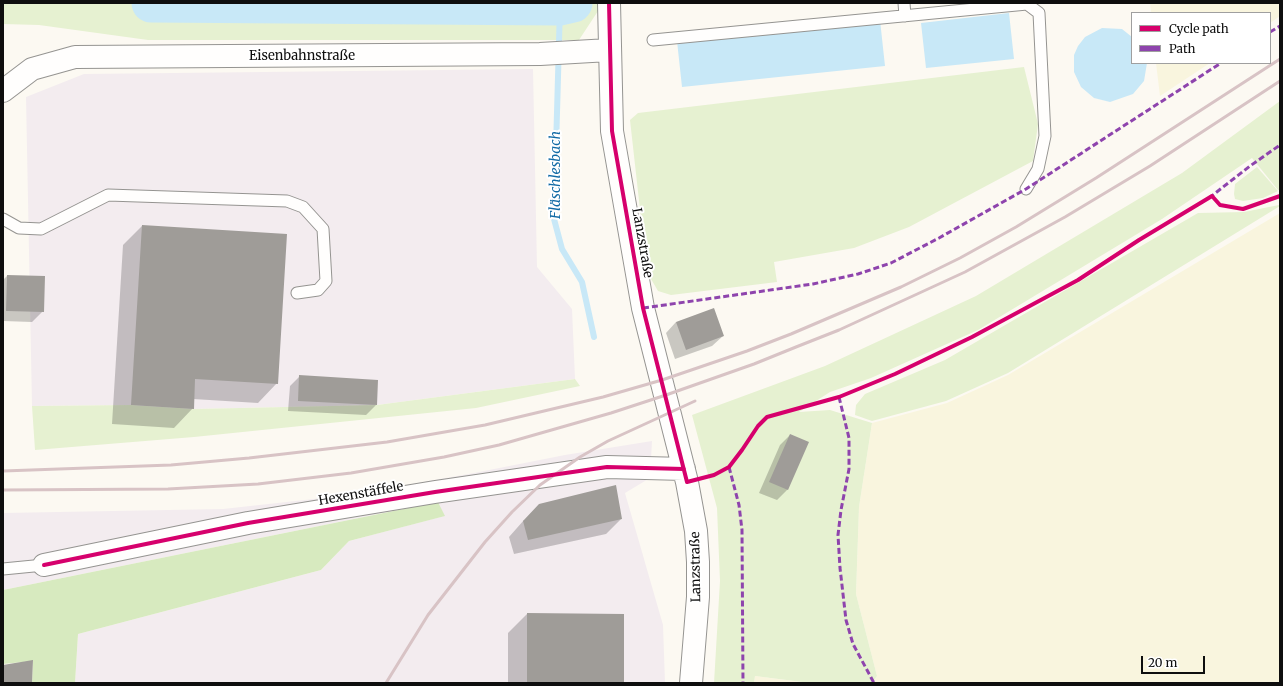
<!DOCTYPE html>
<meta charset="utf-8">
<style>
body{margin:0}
#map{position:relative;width:1283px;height:686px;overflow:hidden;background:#fcf9f2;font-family:Merriweather,serif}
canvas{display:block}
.frame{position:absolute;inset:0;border:4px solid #0e0e0e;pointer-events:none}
.legend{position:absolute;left:1131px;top:12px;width:140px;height:52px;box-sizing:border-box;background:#fff;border:1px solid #9f9f9f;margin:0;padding:5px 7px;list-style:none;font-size:12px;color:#0e0e0e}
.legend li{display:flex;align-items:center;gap:8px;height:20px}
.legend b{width:20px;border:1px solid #9f9f9f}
.scale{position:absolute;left:1141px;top:656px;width:64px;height:18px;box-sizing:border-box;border:2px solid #0e0e0e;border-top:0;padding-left:5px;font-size:12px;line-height:14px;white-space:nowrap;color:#0e0e0e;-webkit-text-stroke:3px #fff;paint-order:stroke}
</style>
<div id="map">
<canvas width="1283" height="686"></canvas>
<div class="frame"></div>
<ul class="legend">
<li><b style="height:5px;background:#d6006c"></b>Cycle path</li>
<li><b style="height:5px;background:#8e44ad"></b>Path</li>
</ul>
<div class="scale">20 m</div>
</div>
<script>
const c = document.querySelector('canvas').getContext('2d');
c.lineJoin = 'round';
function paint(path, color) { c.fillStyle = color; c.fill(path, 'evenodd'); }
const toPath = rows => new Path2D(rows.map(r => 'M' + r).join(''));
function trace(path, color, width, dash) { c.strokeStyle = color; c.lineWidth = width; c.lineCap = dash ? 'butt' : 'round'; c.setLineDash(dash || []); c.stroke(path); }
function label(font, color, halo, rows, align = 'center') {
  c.font = font + ' Merriweather,serif'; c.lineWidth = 4; c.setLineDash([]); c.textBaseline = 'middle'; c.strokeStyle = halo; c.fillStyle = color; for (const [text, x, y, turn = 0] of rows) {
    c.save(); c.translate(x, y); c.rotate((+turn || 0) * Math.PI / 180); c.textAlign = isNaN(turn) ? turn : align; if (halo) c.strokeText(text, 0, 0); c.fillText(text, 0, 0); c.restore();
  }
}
const industrial = toPath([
 [533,69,537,267,572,309,575,379,377,405,194,409,131,405,32,406,26,97,84,74],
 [652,441,650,478,625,493,663,625,665,683,75,683,78,634,321,570,349,541,444,516,438,502,3,590,3,513,223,509,350,495,474,473,565,455]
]);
const farmland = toPath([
 [1150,3,1280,3,1280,16,1270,23,1270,13,1151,13],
 [1156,63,1210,63,1160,96],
 [1280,213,1280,683,872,683,877,676,856,594,859,507,872,423,947,403,1008,375],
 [755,676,810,683,754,683]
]);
const green = toPath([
 [3,3,598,3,598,11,579,40,148,40,39,25,3,24],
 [1024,67,1038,124,1033,161,909,227,854,248,774,262,777,282,671,295,658,291,647,272,630,120,638,113],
 [1280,101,1280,190,1278,190,1252,158,1162,219,978,330,871,378,830,392,799,412,830,410,872,423,859,507,856,594,877,676,872,683,810,683,755,676,754,683,714,683,720,581,717,508,692,415,825,366,976,296,1182,173],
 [1257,167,1278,191,1263,198,1243,201,1235,199,1234,194,1235,184],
 [1279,205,1280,206,1008,373,946,401,872,421,855,415,856,405,865,394,945,360,1198,213,1244,212],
 [575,379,580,386,476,408,194,437,35,450,32,406,131,405,194,409,377,405]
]);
const forest = toPath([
 [438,502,445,516,349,541,321,570,78,634,75,683,32,683,33,661,3,664,3,590]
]);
const water = toPath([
 [1009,13,1014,59,926,68,921,23],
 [880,20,885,66,682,87,677,41],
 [1102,28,1122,29,1132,37,1132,63,1147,63,1144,81,1133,94,1110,102,1094,98,1081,87,1074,72,1074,55,1078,46,1085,37]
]);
const shadow = toPath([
 [142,226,286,235,277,383,258,403,193,399,193,408,174,428,112,424,123,245],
 [7,276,43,311,32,322,3,321,3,280],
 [676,322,723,336,712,346,675,359,666,333],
 [300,376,376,405,366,415,288,411,290,386],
 [790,435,807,442,787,490,777,500,759,493,780,445],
 [621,519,606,534,514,554,509,537,524,520],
 [527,614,623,683,508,683,508,633]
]);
const stream = toPath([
 [560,6,554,219,562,249,582,282,594,337]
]);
const river = toPath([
 [151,3,560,6,573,3]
]);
const building = toPath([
 [142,225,287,234,278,384,195,379,194,409,131,405],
 [7,275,45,276,44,312,6,311],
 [714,308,724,336,686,350,676,322],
 [299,375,378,380,377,405,298,401],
 [790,434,809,442,788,490,769,482],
 [616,485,622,519,528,540,523,521,539,504],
 [527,613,624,614,624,683,527,683],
 [33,660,32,683,3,683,3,665]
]);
const lane = toPath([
 [904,3,905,16],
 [653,40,1027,4,1039,13,1045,136,1038,169,1026,189],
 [3,219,19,228,41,229,108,195,287,201,303,207,323,229,326,281,318,290,297,293],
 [3,569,44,565]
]);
const street = toPath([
 [609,3,612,131,643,308,687,482,696,531,698,562,698,597,691,683],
 [3,91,32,69,75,57,540,54,609,50],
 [44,565,248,523,435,492,607,467,684,469]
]);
const rail = toPath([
 [3,471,171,465,249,458,387,442,485,425,603,397,662,380,747,351,791,334,901,287,960,258,1016,227,1096,178,1280,59],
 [3,490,168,489,258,484,351,473,444,457,499,445,611,413,666,395,754,364,796,347,839,330,965,272,1065,217,1150,166,1280,81],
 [386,683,428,615,485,542,512,512,540,485,580,457,608,441,695,401]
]);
const quiet = toPath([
 [1270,32,1280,26],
 [1209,198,1250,166,1280,145],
 [643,308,813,284,858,274,891,263,939,238,1026,189,1221,63],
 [839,397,849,438,849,469,841,510,838,535,840,568,846,620,853,644,874,683],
 [729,467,739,505,742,530,743,683]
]);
const cycleway = toPath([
 [609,3,612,131,643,308,687,482,714,475,729,467,742,450,758,426,767,417,839,397,895,374,972,337,1078,280,1139,240,1212,196,1220,205,1243,209,1280,196],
 [44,565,248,523,435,492,607,467,684,469]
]);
const streetNames = [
 ["Eisenbahnstraße",302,56],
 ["Lanzstraße",642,243,80],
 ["Hexenstäffele",361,494,-10],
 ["Lanzstraße",696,567,-91]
];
const waterNames = [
 ["Fläschlesbach",556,175,-90]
];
paint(industrial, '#f3ecef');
paint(farmland, '#f9f5de');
paint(green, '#e6f1d1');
paint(forest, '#d7eabf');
paint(water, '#c8e8f7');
paint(shadow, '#0003');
trace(stream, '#c8e8f7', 6);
trace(river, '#c8e8f7', 39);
paint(building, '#9f9c98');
trace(lane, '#959491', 13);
trace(street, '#959491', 24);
trace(lane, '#fffefd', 11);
trace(street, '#fffefd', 22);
trace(rail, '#d8c3c5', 3);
trace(quiet, '#8e44ad', 3, [6, 3]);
trace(cycleway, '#d6006c', 4);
label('13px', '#0e0e0e', '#fff', streetNames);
label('italic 14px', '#116aa5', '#fff', waterNames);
</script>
